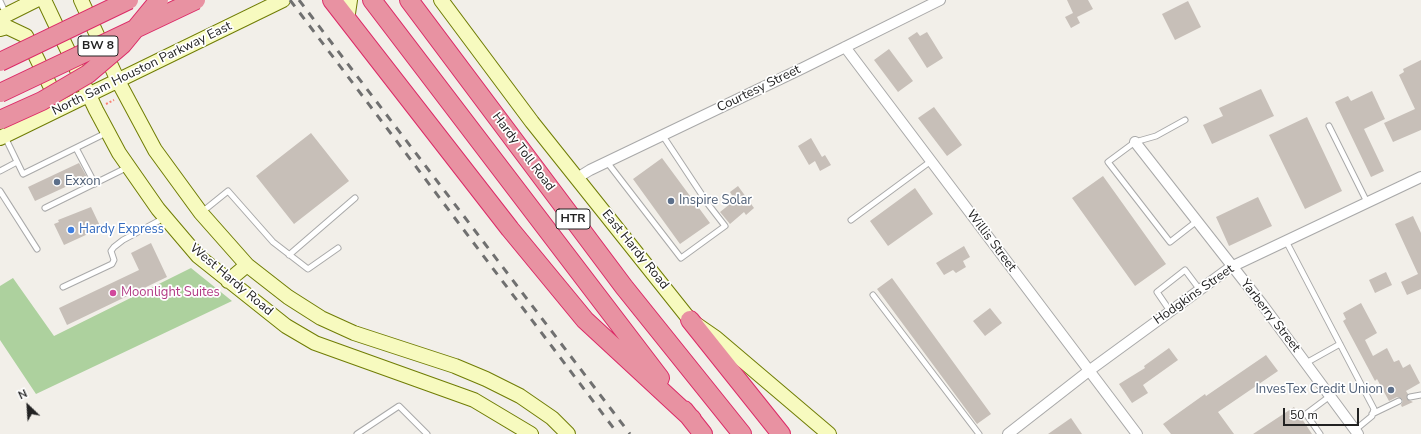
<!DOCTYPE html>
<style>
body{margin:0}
#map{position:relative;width:1421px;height:434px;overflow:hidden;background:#f2efe9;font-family:"Nunito Sans",sans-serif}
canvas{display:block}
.north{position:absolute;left:8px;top:386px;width:40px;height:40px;-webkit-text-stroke:3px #fff;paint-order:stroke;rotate:335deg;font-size:11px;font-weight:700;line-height:16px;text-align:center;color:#222}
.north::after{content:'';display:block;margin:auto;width:14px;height:18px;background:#222;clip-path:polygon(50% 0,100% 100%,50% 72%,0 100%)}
.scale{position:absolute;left:1283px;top:408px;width:76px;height:18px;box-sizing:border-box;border:2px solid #222;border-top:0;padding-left:5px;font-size:12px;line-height:14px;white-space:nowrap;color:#222;-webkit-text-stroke:3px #fff;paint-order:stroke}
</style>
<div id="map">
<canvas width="1421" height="434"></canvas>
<div class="north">N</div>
<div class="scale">50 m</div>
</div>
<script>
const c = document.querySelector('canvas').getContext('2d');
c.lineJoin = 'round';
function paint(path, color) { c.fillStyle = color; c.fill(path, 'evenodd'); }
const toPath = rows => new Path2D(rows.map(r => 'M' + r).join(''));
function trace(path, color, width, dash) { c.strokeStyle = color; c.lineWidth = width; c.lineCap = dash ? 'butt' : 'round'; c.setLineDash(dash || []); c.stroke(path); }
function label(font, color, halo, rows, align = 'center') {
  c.font = font + ' "Nunito Sans",sans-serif'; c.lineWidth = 3.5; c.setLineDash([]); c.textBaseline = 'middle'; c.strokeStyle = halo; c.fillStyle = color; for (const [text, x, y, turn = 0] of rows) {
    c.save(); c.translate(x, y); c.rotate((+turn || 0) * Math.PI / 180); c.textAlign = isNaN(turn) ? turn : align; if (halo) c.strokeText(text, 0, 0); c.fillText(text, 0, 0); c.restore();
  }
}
const forest = toPath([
 [191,268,232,301,36,394,0,340,0,286,13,278,54,336]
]);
const building = toPath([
 [1067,0,1088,0,1093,9,1077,17,1080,23,1071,28,1065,17,1073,13],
 [1188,1,1201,27,1175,40,1162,14],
 [917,32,920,36,927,32,943,58,927,68,908,38],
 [889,49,913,81,898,92,874,60],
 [1421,60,1421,130,1393,142,1384,123,1415,109,1399,75,1404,72,1403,69],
 [1261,89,1274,116,1212,144,1203,125,1223,116,1219,108],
 [1372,91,1385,119,1364,129,1384,171,1371,177,1335,102,1348,96,1351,101],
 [934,107,962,145,947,156,918,118],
 [1307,117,1342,191,1305,209,1269,135],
 [311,133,349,181,294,224,256,176],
 [811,138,822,157,825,155,831,165,820,171,815,161,809,165,798,146],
 [662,158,710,223,680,244,633,179],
 [79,163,87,177,35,201,28,187],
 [1103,176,1166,264,1135,286,1072,198],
 [738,186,754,208,746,215,744,212,730,224,720,212,735,200,730,192],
 [915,188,933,214,888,246,870,221],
 [1258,197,1272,226,1229,246,1216,217],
 [91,207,101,228,64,245,54,224,59,222,58,220],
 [1413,216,1421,233,1421,289,1407,295,1401,282,1418,274,1395,224],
 [151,243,167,277,67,325,59,308,139,270,131,253],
 [964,246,970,257,963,261,966,267,956,273,953,270,944,275,936,263],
 [1386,272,1392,285,1375,293,1369,280],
 [892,278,991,414,977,424,877,289],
 [1361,303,1377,333,1365,340,1373,356,1387,348,1394,362,1399,360,1403,368,1410,364,1420,383,1406,391,1408,394,1407,399,1413,402,1402,407,1401,405,1403,401,1401,398,1397,397,1389,401,1377,379,1375,381,1343,321,1346,319,1343,313],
 [990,308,1002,323,985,336,973,321],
 [1169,348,1178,360,1143,385,1148,393,1132,403,1119,384,1145,368,1144,366],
 [1266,355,1278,371,1218,412,1234,434,1171,434,1163,424,1205,394,1206,396],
 [1294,407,1312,434,1253,434],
 [1071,418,1082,434,1048,434]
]);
const path = toPath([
 [106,104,114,100]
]);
const lane = toPath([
 [0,1,6,14],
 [1185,120,1156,136,1135,142,1108,162,1170,242,1197,221],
 [1329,126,1367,202],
 [5,137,23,174,106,133],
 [76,148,95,184],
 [607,162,681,258,725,226,708,204,663,136],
 [0,171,17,162],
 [0,191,37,249],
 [45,208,128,167],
 [202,212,228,191,273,242,308,269,338,248],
 [851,220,931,161],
 [1286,241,1374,409,1372,416,1355,430],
 [289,255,355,198],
 [63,287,112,264,114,260,111,251,114,247,123,240,164,218],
 [873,295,979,434],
 [1170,311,1157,292,1185,270,1200,290],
 [1306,363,1340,344],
 [1410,397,1421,395],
 [1372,414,1399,401],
 [357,434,399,406,427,434],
 [1320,434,1306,414,1330,396]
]);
const street = toPath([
 [845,47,1137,434],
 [1135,142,1262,304,1358,434],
 [577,178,590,170,803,68,940,0],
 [1008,434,1090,370,1231,267,1421,177]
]);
const secondary = toPath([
 [44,0,96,110,119,153,158,209,198,256,286,326,315,343,474,400,531,434],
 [81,0,118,81,155,150,201,213,247,265,288,297,321,318,354,333,455,366,486,379,520,396,552,418,568,434],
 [441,0,532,122,690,320,716,338,829,434],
 [0,18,36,0],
 [347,20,350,0],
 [0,29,7,27,26,36,55,96,54,103],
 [0,138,283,0],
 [228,281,247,265]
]);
const highway = toPath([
 [332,0,510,229,585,320,692,419],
 [372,0,660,378],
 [409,0,624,287,742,434],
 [690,320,781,434],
 [684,410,703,434]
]);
const rail = toPath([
 [290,0,618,434],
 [299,0,630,434]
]);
const highwayBridge = toPath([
 [0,62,129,0],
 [0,93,196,0],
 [0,120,42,101,88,74,122,45,159,0]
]);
const markers = [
 [57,182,4,"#5c6f8a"],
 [671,201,4,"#5c6f8a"],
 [71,230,4,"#3f7fe0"],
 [113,293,4,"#d1479c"],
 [1391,390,4,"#5c6f8a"]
];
const shields = [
 [98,46,40],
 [573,219,34]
];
const shieldNames = [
 ["BW 8",98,46],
 ["HTR",573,219]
];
const streetNames = [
 ["North Sam Houston Parkway East",142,69,-26],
 ["Courtesy Street",759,89,-26],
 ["Hardy Toll Road",523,152,53],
 ["Willis Street",991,241,53],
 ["East Hardy Road",635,250,51],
 ["West Hardy Road",231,280,40],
 ["Hodgkins Street",1194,295,-35],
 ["Yarberry Street",1270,316,52]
];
const serviceNames = [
 ["Exxon",65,182],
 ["Inspire Solar",679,201],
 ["InvesTex Credit Union",1383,390,"right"]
];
const shopNames = [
 ["Hardy Express",79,230]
];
const hotelNames = [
 ["Moonlight Suites",121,293]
];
paint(forest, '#add19e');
paint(building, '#c7bfb8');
trace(lane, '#a9a9a9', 7);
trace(street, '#a9a9a9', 12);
trace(secondary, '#707d05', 16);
trace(highway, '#dc2a67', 20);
trace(path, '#fa8072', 2, [2, 2]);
trace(lane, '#fff', 5);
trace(street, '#fff', 10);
trace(secondary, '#f7fabf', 14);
trace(highway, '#e892a2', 18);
trace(rail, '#707070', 3, [8, 8]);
trace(highwayBridge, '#dc2a67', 20, []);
trace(highwayBridge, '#e892a2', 18);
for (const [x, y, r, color] of markers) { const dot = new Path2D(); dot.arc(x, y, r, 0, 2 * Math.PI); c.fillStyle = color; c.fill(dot); trace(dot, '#fff', 1.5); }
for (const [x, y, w] of shields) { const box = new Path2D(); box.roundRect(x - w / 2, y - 10, w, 20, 3); c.fillStyle = '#fff'; c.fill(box); trace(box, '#222', 1); }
label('bold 12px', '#222', null, shieldNames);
label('13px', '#222', '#fff', streetNames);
label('13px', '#4e5e75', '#fff', serviceNames, 'left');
label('13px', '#366cbe', '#fff', shopNames, 'left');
label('13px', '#b23c85', '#fff', hotelNames, 'left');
</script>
